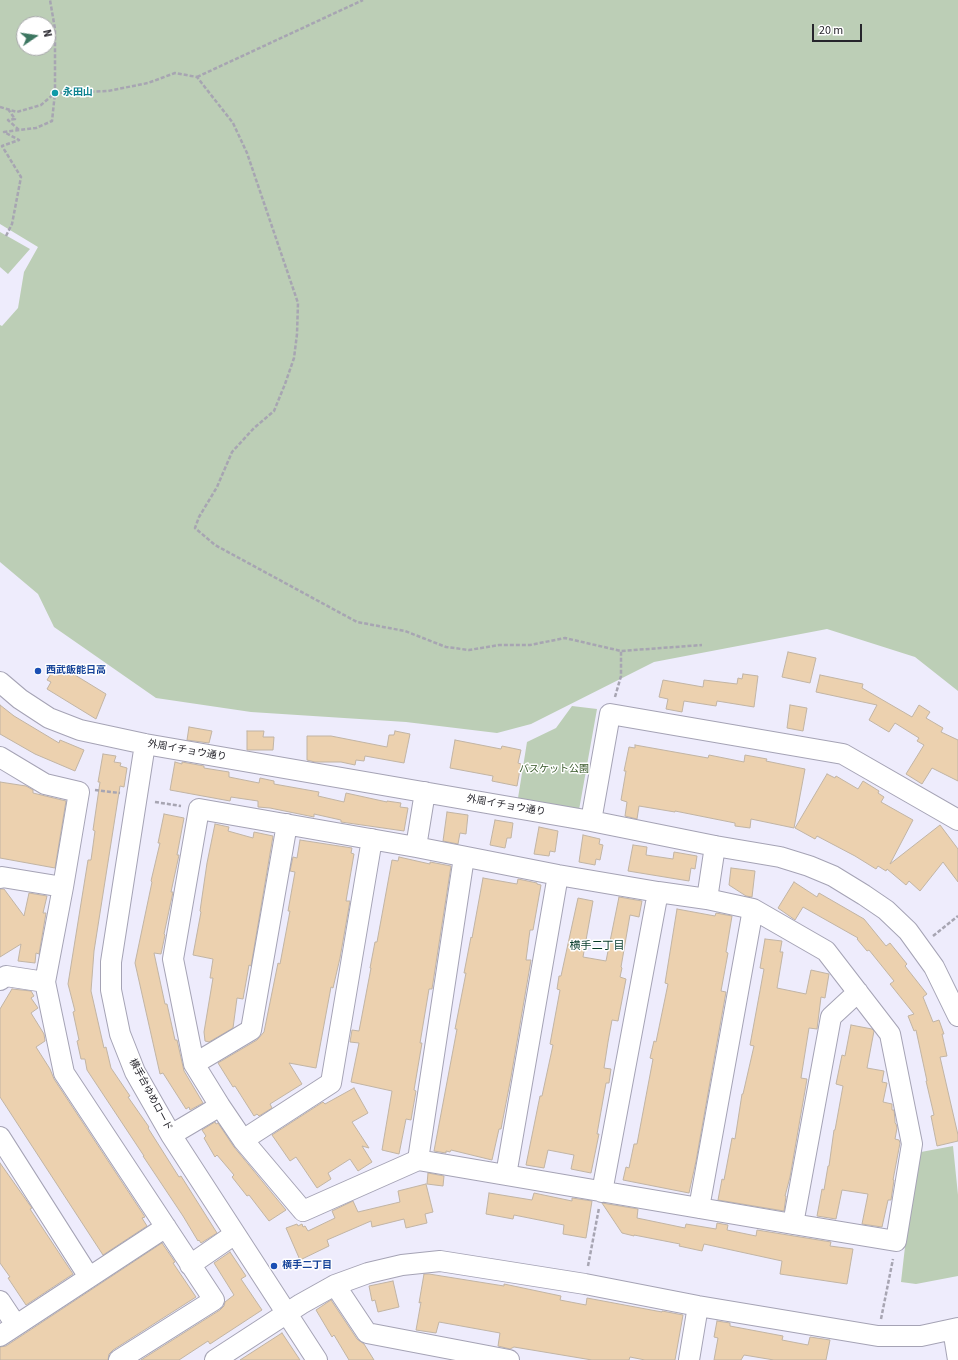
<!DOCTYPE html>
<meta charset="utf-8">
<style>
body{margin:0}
#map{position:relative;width:958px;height:1360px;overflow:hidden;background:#eeecfc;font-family:"Source Sans 3",sans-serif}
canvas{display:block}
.north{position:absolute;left:16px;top:16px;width:40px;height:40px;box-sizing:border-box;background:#fff;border:1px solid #a8a8ab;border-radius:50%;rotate:77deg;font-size:11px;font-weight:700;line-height:16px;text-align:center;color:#26252c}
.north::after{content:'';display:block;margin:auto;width:14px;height:18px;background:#3c7660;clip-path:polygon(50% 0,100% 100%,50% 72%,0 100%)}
.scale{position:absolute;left:812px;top:24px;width:50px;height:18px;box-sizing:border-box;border:2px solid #26252c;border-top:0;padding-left:5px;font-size:12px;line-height:14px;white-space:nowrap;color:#26252c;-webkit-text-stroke:3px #fff;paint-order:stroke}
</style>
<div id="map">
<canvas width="958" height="1360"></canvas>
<div class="north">N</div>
<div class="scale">20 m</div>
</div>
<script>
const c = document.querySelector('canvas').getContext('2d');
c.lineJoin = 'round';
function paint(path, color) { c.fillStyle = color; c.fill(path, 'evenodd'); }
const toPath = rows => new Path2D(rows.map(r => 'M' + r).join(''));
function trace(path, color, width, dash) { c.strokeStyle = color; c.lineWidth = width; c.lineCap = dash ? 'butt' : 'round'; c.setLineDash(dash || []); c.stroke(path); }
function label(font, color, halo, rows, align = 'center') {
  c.font = font + ' "Source Sans 3","Noto Sans JP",sans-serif'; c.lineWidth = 3; c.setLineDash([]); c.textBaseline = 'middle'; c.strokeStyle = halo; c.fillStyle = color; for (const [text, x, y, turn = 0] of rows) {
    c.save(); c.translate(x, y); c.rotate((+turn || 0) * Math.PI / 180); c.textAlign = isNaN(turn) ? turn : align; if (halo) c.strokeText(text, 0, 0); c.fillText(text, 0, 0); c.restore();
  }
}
const green = toPath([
 [0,0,958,0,958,691,915,657,827,629,654,662,531,724,497,733,406,722,251,712,156,698,54,627,38,594,0,562,0,325,2,326,18,308,24,272,38,247,0,224],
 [24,24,48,24,48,48,24,48],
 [0,232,30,249,8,274,0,267],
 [572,706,597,709,579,810,518,798,527,742,556,728],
 [953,1146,958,1195,958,1276,916,1284,901,1282,906,1238,921,1152]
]);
const building = toPath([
 [788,652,816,658,810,683,782,677,788,652],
 [57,664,106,694,96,719,47,689,51,682,47,680,57,664],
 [743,674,758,676,754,707,717,701,716,706,684,701,682,712,666,709,668,699,659,697,663,680,703,687,704,680,737,684,738,678,742,679,743,674],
 [820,675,863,684,862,688,912,717,919,705,930,712,926,718,943,728,941,732,958,740,958,781,932,768,922,784,906,774,924,745,917,741,919,738,895,723,889,732,869,720,877,705,816,692,820,675],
 [0,705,14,716,59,743,60,740,84,750,75,771,35,754,0,734,0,705],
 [790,705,807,708,803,731,787,728,790,705],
 [189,727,212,731,209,743,187,740,189,727],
 [247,731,264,731,263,737,274,737,273,750,247,750,247,731],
 [395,731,410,734,404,763,365,756,364,761,356,760,355,765,341,762,315,762,307,760,307,736,331,736,387,747,389,735,394,735,395,731],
 [455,740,501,749,502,746,521,750,518,763,521,764,517,786,492,781,493,776,450,768,455,740],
 [635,745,708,758,709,755,744,762,745,755,767,759,766,761,805,769,794,828,751,819,750,828,735,826,735,823,675,811,675,812,639,806,637,819,625,816,627,802,621,800,626,771,624,771,629,747,635,748,635,745],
 [103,754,116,756,114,762,121,763,120,766,127,768,124,787,120,786,94,951,91,991,104,1048,106,1047,111,1068,130,1096,128,1097,149,1127,148,1128,179,1177,181,1176,217,1233,201,1243,199,1240,198,1241,183,1216,143,1156,144,1156,87,1070,85,1059,81,1059,77,1041,79,1040,73,1012,75,1011,68,984,88,860,91,860,95,831,93,830,100,782,98,782,103,754],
 [175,762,182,764,182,762,204,766,204,768,229,772,229,777,259,783,260,778,274,781,274,784,319,792,318,796,344,802,346,793,387,802,387,801,401,803,400,807,408,808,404,831,341,822,341,820,314,814,314,817,270,808,258,807,258,801,231,797,230,801,170,790,175,762],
 [827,774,835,778,836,776,858,789,863,781,879,791,878,793,884,797,881,802,913,820,890,864,940,825,958,849,958,882,943,862,920,891,909,881,906,885,887,869,886,871,878,866,876,869,855,856,817,836,815,839,795,828,827,774],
 [0,782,26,786,33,790,33,793,66,801,55,868,0,858,0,782],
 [447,812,468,815,466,834,460,833,458,844,443,841,447,812],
 [164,814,184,818,177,855,179,855,171,892,173,892,164,934,165,935,161,954,154,953,165,1004,167,1004,175,1040,177,1040,184,1071,203,1103,190,1110,189,1107,186,1109,163,1073,160,1074,135,963,152,882,151,881,160,843,158,843,164,814],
 [495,820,513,823,511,838,507,838,505,848,490,845,495,820],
 [215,824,229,827,228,831,253,838,254,832,273,836,251,966,249,965,243,999,237,998,233,1028,209,1042,205,1041,204,1032,213,978,210,978,213,959,193,955,201,912,200,911,207,863,215,824],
 [539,827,558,831,555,852,550,851,549,856,534,854,539,827],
 [583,835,600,839,599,844,603,845,600,860,596,859,595,865,579,862,583,835],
 [300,840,352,848,351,853,354,854,346,901,350,901,340,958,333,988,331,987,316,1068,289,1063,302,1084,270,1104,272,1108,259,1116,257,1114,254,1116,235,1086,233,1087,218,1063,257,1040,264,1032,278,963,280,964,290,911,288,911,295,872,290,871,293,857,297,858,300,840],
 [633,845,647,847,646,855,673,859,674,852,697,856,695,869,691,868,689,881,628,871,633,845],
 [399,857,430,864,430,862,451,866,432,989,429,989,420,1043,422,1043,414,1090,416,1091,411,1120,406,1119,399,1154,382,1150,392,1091,351,1082,359,1043,350,1042,352,1030,359,1031,371,968,370,968,375,942,377,942,392,860,398,861,399,857],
 [731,868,755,871,752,897,746,896,729,885,731,868],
 [483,878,517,884,518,879,537,883,537,884,541,885,533,930,530,930,526,960,531,960,511,1077,501,1129,499,1129,492,1160,451,1150,450,1152,446,1151,446,1153,434,1151,457,1029,455,1029,466,973,464,973,471,937,472,938,483,878],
 [794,882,817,897,819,893,864,919,886,946,890,943,907,964,905,966,927,994,923,997,933,1022,939,1020,944,1034,942,1034,947,1056,940,1057,958,1135,958,1141,937,1146,931,1116,934,1115,926,1081,927,1081,916,1030,914,1031,908,1016,914,1014,890,984,894,981,869,950,867,951,857,939,858,938,803,907,795,920,778,908,794,882],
 [0,889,4,889,24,916,29,893,47,896,43,913,46,913,39,954,36,953,35,963,18,961,21,944,0,957,0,889],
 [619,897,642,901,639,917,630,915,621,967,622,968,620,977,626,979,618,1021,612,1020,608,1042,604,1068,611,1069,609,1083,606,1083,597,1134,599,1134,591,1173,571,1169,574,1155,548,1150,544,1168,526,1165,540,1096,542,1096,553,1045,550,1044,560,990,557,989,559,976,561,976,578,898,593,901,583,957,606,961,619,897],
 [677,909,715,916,716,913,732,916,726,952,728,953,721,991,726,992,696,1161,689,1193,623,1180,626,1167,629,1168,634,1144,637,1144,653,1059,650,1058,654,1041,656,1042,668,984,665,983,677,909],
 [765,939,782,941,780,952,783,952,777,988,806,994,811,970,829,974,825,998,821,997,817,1029,809,1028,801,1078,807,1079,790,1177,785,1196,786,1196,784,1211,718,1200,722,1179,724,1180,732,1138,735,1139,742,1094,743,1094,754,1046,750,1045,764,969,760,968,765,939],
 [12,989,31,991,34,996,31,998,38,1008,31,1013,44,1034,45,1041,36,1047,50,1069,54,1079,145,1217,142,1218,147,1226,103,1255,0,1097,0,1009,12,989],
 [851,1025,872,1029,874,1031,867,1068,884,1071,882,1082,887,1083,883,1102,892,1104,892,1110,894,1110,895,1120,895,1123,896,1124,897,1128,895,1139,899,1140,900,1143,893,1180,894,1180,891,1200,888,1200,882,1227,862,1224,868,1194,842,1190,836,1219,817,1216,822,1189,824,1190,828,1166,829,1166,834,1130,835,1130,843,1086,836,1084,842,1055,845,1056,851,1025],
 [354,1088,368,1113,352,1122,369,1148,362,1146,372,1162,358,1171,350,1159,328,1173,331,1179,317,1188,296,1157,290,1161,272,1135,323,1102,325,1104,354,1088],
 [215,1122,216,1124,218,1123,234,1147,286,1210,269,1221,249,1195,247,1196,232,1177,234,1175,217,1155,215,1157,204,1138,206,1136,202,1130,215,1122],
 [0,1163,29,1204,32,1208,30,1209,73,1274,26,1305,8,1278,10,1277,0,1263,0,1163],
 [428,1173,444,1176,443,1186,427,1184,428,1173],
 [426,1184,433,1212,425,1214,427,1223,406,1228,404,1219,372,1227,371,1221,327,1240,329,1246,300,1260,286,1228,297,1224,298,1226,302,1224,303,1227,305,1226,308,1231,335,1218,332,1211,353,1201,358,1212,400,1202,398,1191,426,1184],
 [489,1193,532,1200,534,1193,572,1201,572,1198,592,1201,586,1238,563,1234,564,1225,514,1215,513,1219,486,1214,489,1193],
 [602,1203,638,1209,637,1218,685,1228,686,1224,716,1229,717,1223,728,1225,727,1230,756,1236,757,1230,831,1242,830,1246,853,1249,847,1284,780,1274,782,1261,704,1244,702,1251,679,1246,680,1244,634,1235,634,1236,622,1233,602,1203],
 [162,1243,175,1262,173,1263,196,1297,113,1350,109,1354,108,1360,0,1360,0,1347,6,1346,162,1243],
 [230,1252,246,1276,241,1279,262,1310,210,1344,208,1341,179,1360,141,1360,220,1310,224,1306,225,1302,234,1295,214,1263,230,1252],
 [424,1274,429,1274,504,1286,504,1284,561,1296,560,1300,586,1305,587,1298,662,1312,662,1311,683,1315,675,1360,645,1360,630,1357,629,1360,592,1360,514,1347,510,1349,498,1346,500,1333,439,1322,436,1333,416,1330,421,1302,419,1303,424,1274],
 [393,1281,399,1307,378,1312,375,1300,372,1301,369,1286,393,1281],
 [331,1300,357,1339,364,1344,374,1360,349,1360,334,1335,332,1337,316,1310,331,1300],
 [717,1321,730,1323,730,1326,783,1336,782,1340,808,1345,810,1337,830,1340,826,1360,774,1360,744,1355,741,1360,714,1360,718,1338,714,1337,717,1321],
 [282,1333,300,1360,240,1360,282,1333]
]);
const path = toPath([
 [197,77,363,0],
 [0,107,17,112,41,105,55,93,55,29,50,0],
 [8,109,15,119,8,120,19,130],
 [6,236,12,224,21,177,2,146,19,140,4,132,36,128,52,121,55,93,108,91,148,83,175,73,197,77,233,123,247,153,298,303,297,334,294,358,285,384,274,411,254,428,232,452,217,487,199,517,195,528,215,545,357,622,405,631,446,647,469,650,499,645,530,645,565,638,621,651,702,645],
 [615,697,621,676,621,651],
 [95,790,120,793],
 [155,802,181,806],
 [933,936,958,916],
 [588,1266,599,1208],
 [881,1319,893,1259]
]);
const minor = toPath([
 [0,682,20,699,49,718,80,730,145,744,591,821,715,846,780,857,809,866,833,876,864,895,886,910,908,931,934,967,958,1016],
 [145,744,111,962,111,990,120,1034,135,1072,171,1135,317,1360],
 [0,757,45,784,79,792,63,887,45,982,64,1073,214,1300,119,1360],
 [199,809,416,847,558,875,658,892,707,899,753,909,826,951,890,1034,912,1144,896,1241,793,1224,418,1160,303,1211,243,1140,220,1106,194,1064,173,959,199,809],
 [591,821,610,714,843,754,958,820],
 [416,847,425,792],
 [0,878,2,877,63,887],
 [707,899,715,846],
 [0,980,6,976,45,982],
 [194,1064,251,1030,287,824],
 [171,1135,220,1106],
 [0,1137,89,1277],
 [243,1140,331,1083,372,839],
 [418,1160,464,857],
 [506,1175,558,875],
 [602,1192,658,892],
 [699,1208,753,909],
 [793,1224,831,1017,858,992],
 [190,1265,235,1234],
 [335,1285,367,1333,509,1360],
 [0,1301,16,1325],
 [953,1329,958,1360],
 [0,1336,166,1227],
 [215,1360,301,1304,335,1285,368,1273,402,1265,440,1261,585,1284,698,1306,878,1336,921,1336,958,1328],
 [689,1360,698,1306]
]);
const markers = [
 [55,93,4,"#0f9aa8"],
 [38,671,4,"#1a4fb4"],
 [274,1266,4,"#1a4fb4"]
];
const cultureNames = [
 ["永田山",63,93]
];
const transitNames = [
 ["西武飯能日高",46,671],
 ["横手二丁目",282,1266]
];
const streetNames = [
 ["外周イチョウ通り",187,751,10],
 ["外周イチョウ通り",506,806,10],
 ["横手台ゆめロード",150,1095,62]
];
const parkNames = [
 ["バスケット公園",554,770]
];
const neighbourhoodNames = [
 ["横手二丁目",597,947]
];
paint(green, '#bcceb6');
paint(building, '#ecd1af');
trace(building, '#c1b4a4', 1);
trace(minor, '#a5a3b5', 22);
trace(path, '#a7a5b2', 2.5, [4, 2]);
trace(minor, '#fff', 20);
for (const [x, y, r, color] of markers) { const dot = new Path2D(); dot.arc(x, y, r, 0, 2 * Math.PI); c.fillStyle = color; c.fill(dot); trace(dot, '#fff', 1.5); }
label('bold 10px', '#0d838f', '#fff', cultureNames, 'left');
label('bold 10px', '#164399', '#fff', transitNames, 'left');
label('10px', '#26252c', '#fff', streetNames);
label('10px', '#335424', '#fff', parkNames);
label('11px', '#063a2a', '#fff', neighbourhoodNames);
</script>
